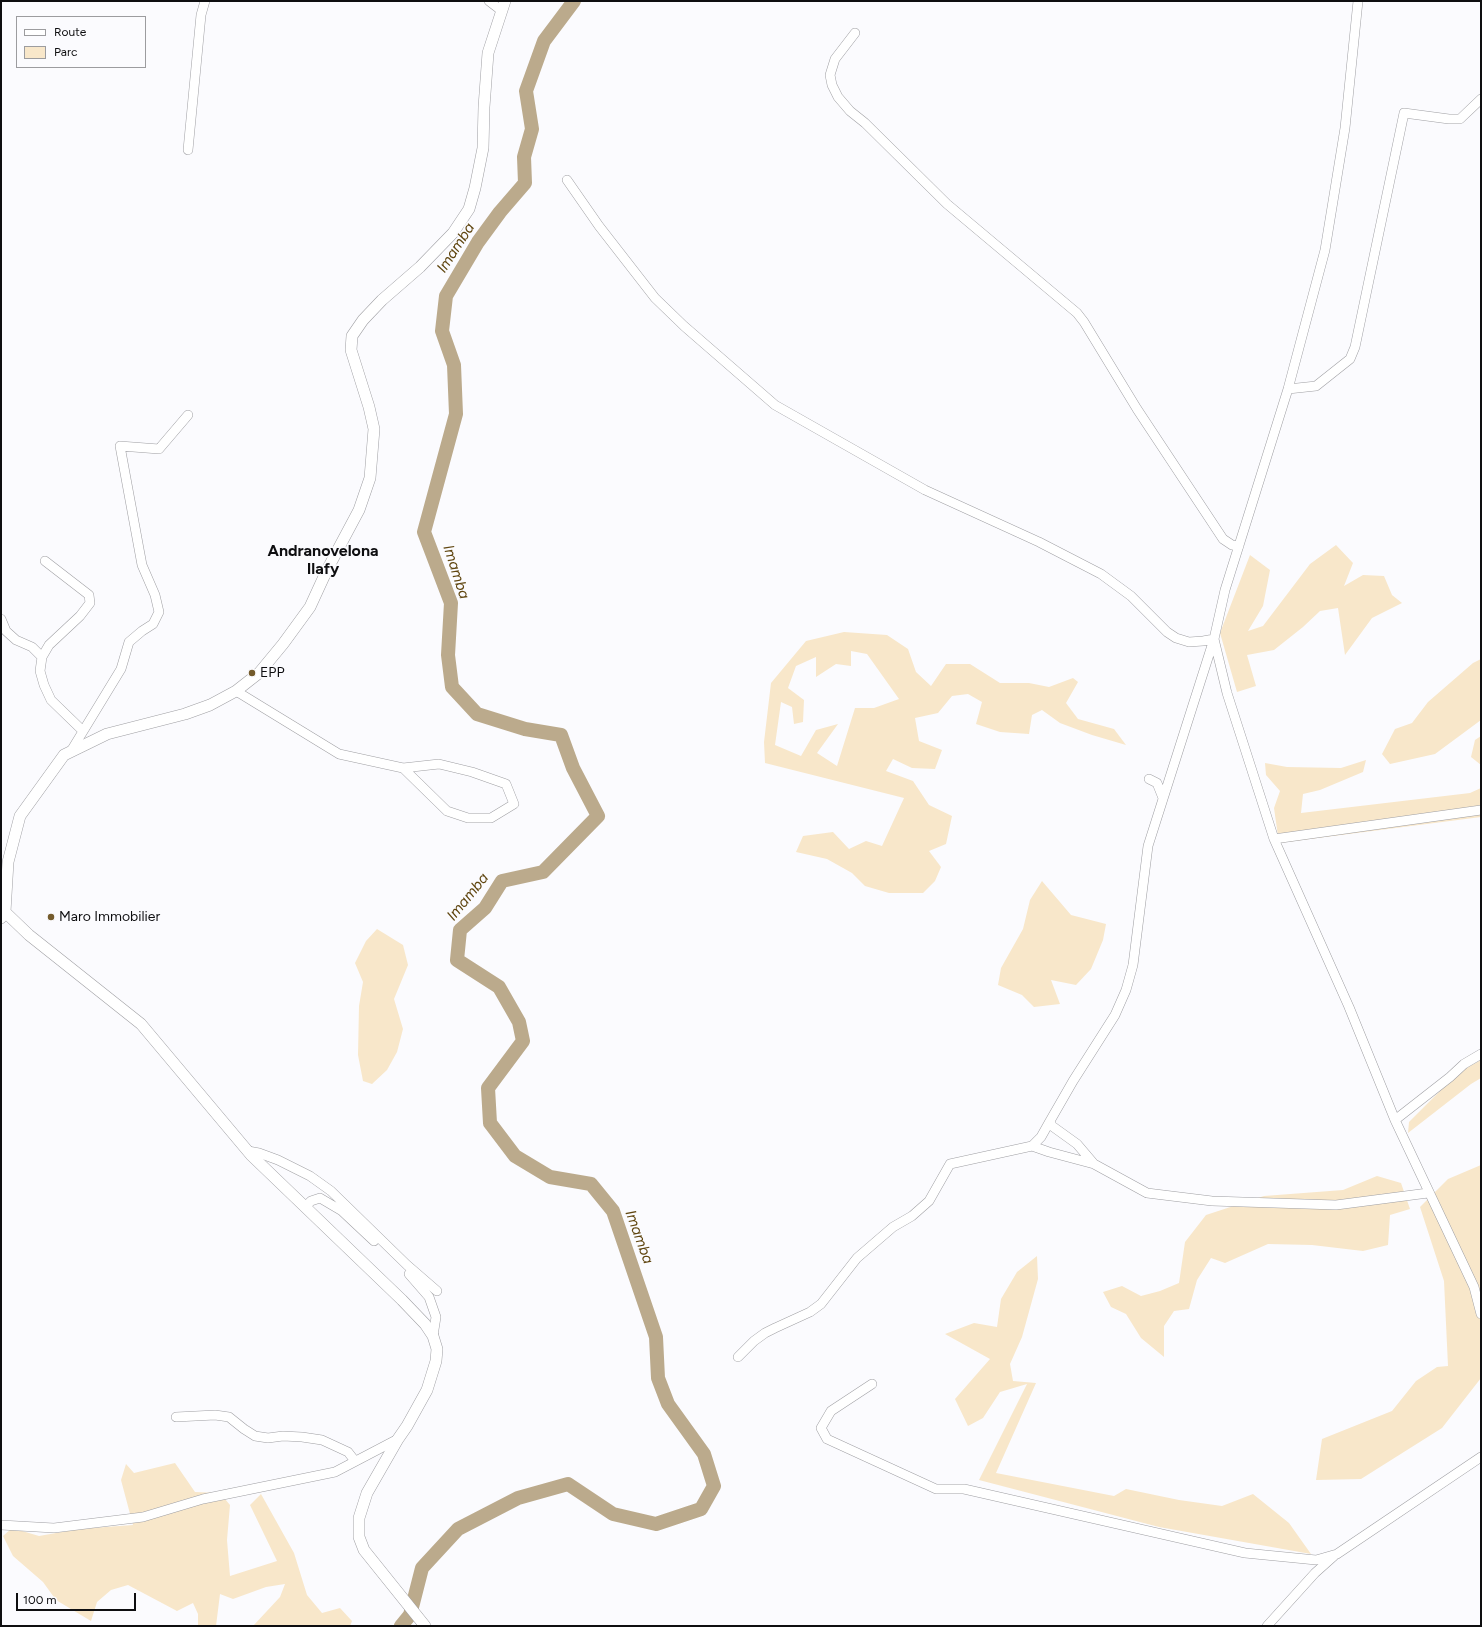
<!DOCTYPE html>
<style>
body{margin:0}
#map{position:relative;width:1482px;height:1627px;overflow:hidden;background:#fbfbfe;font-family:Figtree,sans-serif}
canvas{display:block}
.frame{position:absolute;inset:0;border:2px solid #0e0e10;pointer-events:none}
.legend{position:absolute;left:16px;top:16px;width:130px;height:52px;box-sizing:border-box;background:#fbfbfe;border:1px solid #9c9c9f;margin:0;padding:5px 7px;list-style:none;font-size:12px;color:#0e0e10}
.legend li{display:flex;align-items:center;gap:8px;height:20px}
.legend b{width:20px;border:1px solid #9c9c9f}
.scale{position:absolute;left:16px;top:1593px;width:120px;height:18px;box-sizing:border-box;border:2px solid #0e0e10;border-top:0;padding-left:5px;font-size:12px;line-height:14px;white-space:nowrap;color:#0e0e10;-webkit-text-stroke:3px #fbfbfe;paint-order:stroke}
</style>
<div id="map">
<canvas width="1482" height="1627"></canvas>
<div class="frame"></div>
<ul class="legend">
<li><b style="height:5px;background:#fff"></b>Route</li>
<li><b style="height:11px;background:#f8e7ca"></b>Parc</li>
</ul>
<div class="scale">100 m</div>
</div>
<script>
const c = document.querySelector('canvas').getContext('2d');
c.lineJoin = 'round';
function paint(path, color) { c.fillStyle = color; c.fill(path, 'evenodd'); }
const toPath = rows => new Path2D(rows.map(r => 'M' + r).join(''));
function trace(path, color, width, dash) { c.strokeStyle = color; c.lineWidth = width; c.lineCap = dash ? 'butt' : 'round'; c.setLineDash(dash || []); c.stroke(path); }
function label(font, color, halo, rows, align = 'center') {
  c.font = font + ' Figtree,sans-serif'; c.lineWidth = 3.5; c.setLineDash([]); c.textBaseline = 'middle'; c.strokeStyle = halo; c.fillStyle = color; for (const [text, x, y, turn = 0] of rows) {
    c.save(); c.translate(x, y); c.rotate((+turn || 0) * Math.PI / 180); c.textAlign = isNaN(turn) ? turn : align; if (halo) c.strokeText(text, 0, 0); c.fillText(text, 0, 0); c.restore();
  }
}
const green = toPath([
 [1336,545,1353,563,1344,586,1363,575,1384,576,1392,595,1402,603,1372,618,1345,655,1338,608,1320,611,1303,627,1274,650,1247,655,1256,686,1237,692,1220,633,1250,555,1270,570,1263,606,1248,631,1263,626,1310,564],
 [844,632,887,635,908,649,916,672,931,686,946,664,970,664,1000,683,1029,683,1049,687,1073,678,1078,682,1066,703,1078,719,1114,729,1126,745,1092,735,1060,723,1042,710,1032,715,1029,734,1000,732,976,724,982,702,968,694,952,696,938,713,915,718,919,741,942,750,935,769,912,768,893,759,886,771,913,781,929,805,952,816,946,844,929,851,941,867,935,881,923,893,889,893,865,886,852,873,827,859,796,852,803,836,833,832,849,849,866,841,882,846,904,798,765,763,764,742,771,683,806,641],
 [851,651,867,654,899,699,874,708,855,708,837,766,817,753,838,724,816,730,801,756,775,745,781,702,792,707,794,724,803,722,804,700,788,688,796,666,816,657,816,677,836,664,851,666],
 [1481,659,1481,720,1435,754,1390,764,1382,754,1395,729,1412,723,1428,702,1473,663],
 [1481,736,1481,765,1471,757,1475,740],
 [1366,760,1363,772,1320,790,1303,794,1301,813,1470,793,1481,788,1481,817,1279,843,1274,808,1280,791,1266,775,1265,763,1287,767,1341,768],
 [1042,881,1071,915,1106,924,1103,940,1091,969,1076,985,1051,980,1060,1004,1034,1007,1022,995,998,985,1001,968,1023,929,1030,900],
 [377,929,403,945,408,965,394,999,403,1029,397,1052,387,1070,372,1084,363,1081,358,1055,359,1006,363,982,355,963,366,941],
 [1481,1060,1481,1078,1471,1084,1408,1133,1409,1122,1459,1072],
 [1481,1165,1481,1378,1442,1428,1361,1479,1316,1480,1322,1439,1392,1411,1416,1381,1437,1367,1448,1366,1444,1281,1420,1207,1448,1179],
 [1377,1176,1401,1183,1410,1209,1390,1215,1388,1245,1363,1251,1312,1245,1268,1244,1225,1263,1211,1258,1197,1280,1189,1309,1174,1311,1164,1326,1164,1357,1141,1338,1126,1314,1111,1307,1103,1292,1122,1286,1141,1296,1160,1291,1179,1283,1185,1242,1206,1215,1264,1196,1343,1190],
 [1037,1256,1038,1279,1022,1337,1010,1364,1013,1381,1036,1383,996,1473,1114,1496,1126,1489,1179,1500,1222,1506,1253,1494,1289,1523,1311,1554,1159,1527,979,1480,1027,1384,1000,1392,983,1418,968,1426,955,1399,990,1359,945,1334,974,1323,997,1327,1001,1299,1017,1272],
 [175,1463,195,1492,220,1493,230,1505,227,1540,230,1576,277,1561,250,1505,261,1494,294,1553,307,1595,322,1613,340,1608,352,1621,350,1626,253,1626,280,1597,285,1584,266,1587,233,1599,220,1594,216,1626,198,1626,198,1614,193,1603,177,1611,128,1585,111,1590,97,1602,91,1621,56,1600,43,1582,13,1556,3,1536,12,1528,39,1536,79,1529,133,1525,121,1480,126,1464,134,1473]
]);
const river = toPath([
 [401,1626,410,1615,422,1568,458,1529,518,1498,568,1484,613,1514,656,1524,701,1509,714,1486,704,1454,668,1404,658,1378,656,1337,613,1211,591,1184,550,1177,515,1156,490,1123,488,1088,523,1041,519,1022,499,987,457,960,460,930,485,908,502,881,543,872,598,816,573,768,561,735,525,729,477,714,452,687,448,655,451,603,424,532,456,414,454,365,442,331,446,296,478,242,500,212,525,183,524,157,532,129,526,91,544,41,574,1]
]);
const minor = toPath([
 [489,1,502,11],
 [1358,1,1345,128,1325,250,1288,389,1225,590,1214,639,1227,693,1274,839,1349,1007,1395,1120,1474,1287,1481,1314],
 [855,33,835,59,830,75,832,85,838,97,850,111,865,123,947,204,1077,313,1084,322,1137,409,1223,539,1232,545,1239,546],
 [188,150,201,15,205,1],
 [567,180,599,226,655,298,684,326,775,405,925,490,1039,542,1101,574,1131,596,1167,632,1176,638,1189,642,1203,641,1214,639,1148,846,1133,965,1126,990,1115,1015,1073,1081,1050,1121,1052,1126,1077,1144,1094,1164],
 [1288,389,1316,386,1350,359,1355,347,1404,113,1449,119,1460,119,1481,99],
 [45,561,89,595,90,603,80,616,49,645,42,657,40,671,44,685,51,700,83,731],
 [1,619,6,631,16,640,32,647,42,657],
 [236,691,339,754,403,768,447,811,468,818,491,818,514,804,506,784,472,772,439,764,403,768],
 [71,751,121,669,129,642,142,631,153,624,159,612,155,595,142,565,120,446,159,449,188,415],
 [1149,779,1157,783,1163,798],
 [1274,839,1481,810],
 [1395,1120,1450,1077,1464,1064,1481,1054],
 [1032,1146,1041,1137,1050,1121],
 [248,1151,259,1153,278,1160,310,1176,331,1191,407,1265,437,1291],
 [305,1207,311,1201,320,1198,342,1211,374,1241],
 [409,1274,429,1297,436,1317,433,1336],
 [738,1357,754,1341,765,1333,775,1328,810,1312,821,1304,857,1258,893,1227,912,1216,929,1201,950,1164,1032,1146,1049,1152,1094,1164,1147,1193,1212,1201,1336,1205,1428,1193],
 [872,1384,831,1411,821,1428,827,1439,936,1489,964,1489,1245,1553,1316,1560,1337,1554,1481,1457],
 [176,1417,215,1415,229,1417,244,1429,255,1436,268,1438,283,1436,302,1437,322,1440,348,1452,355,1461],
 [1,1525,54,1528,143,1517,203,1499,335,1472,398,1439],
 [1267,1626,1315,1573,1334,1556]
]);
const tertiary = toPath([
 [5,912,29,935,141,1024,251,1155,402,1300,425,1324,433,1336,437,1349,436,1361,427,1390,407,1426,398,1439,367,1493,359,1518,359,1537,364,1550,425,1626],
 [1,918,5,912,8,862,20,816,64,755,107,734,185,714,210,705,236,691,259,673,283,644,310,607,327,570,359,510,370,478,374,429,369,407,351,350,352,336,363,320,382,300,420,267,453,233,469,209,475,188,483,148,484,107,488,53,505,1]
]);
const markers = [
 [252,673,4,"#745b2c"],
 [51,917,4,"#745b2c"]
];
const poiNames = [
 ["EPP",260,673],
 ["Maro Immobilier",59,917]
];
const waterNames = [
 ["Imamba",456,248,-57],
 ["Imamba",456,572,72],
 ["Imamba",468,897,-51],
 ["Imamba",639,1237,70]
];
const quarterNames = [
 ["Andranovelona",323,551],
 ["Ilafy",323,569]
];
paint(green, '#f8e7ca');
trace(river, '#bbaa8c', 14);
trace(minor, '#9f9fa3', 10);
trace(tertiary, '#9f9fa3', 12);
trace(minor, '#fff', 9);
trace(tertiary, '#fff', 11);
for (const [x, y, r, color] of markers) { const dot = new Path2D(); dot.arc(x, y, r, 0, 2 * Math.PI); c.fillStyle = color; c.fill(dot); trace(dot, '#fbfbfe', 1.5); }
label('14px', '#0e0e10', '#fbfbfe', poiNames, 'left');
label('italic 15px', '#5f450f', '#fbfbfe', waterNames);
label('bold 16px', '#0e0e10', '#fbfbfe', quarterNames);
</script>
